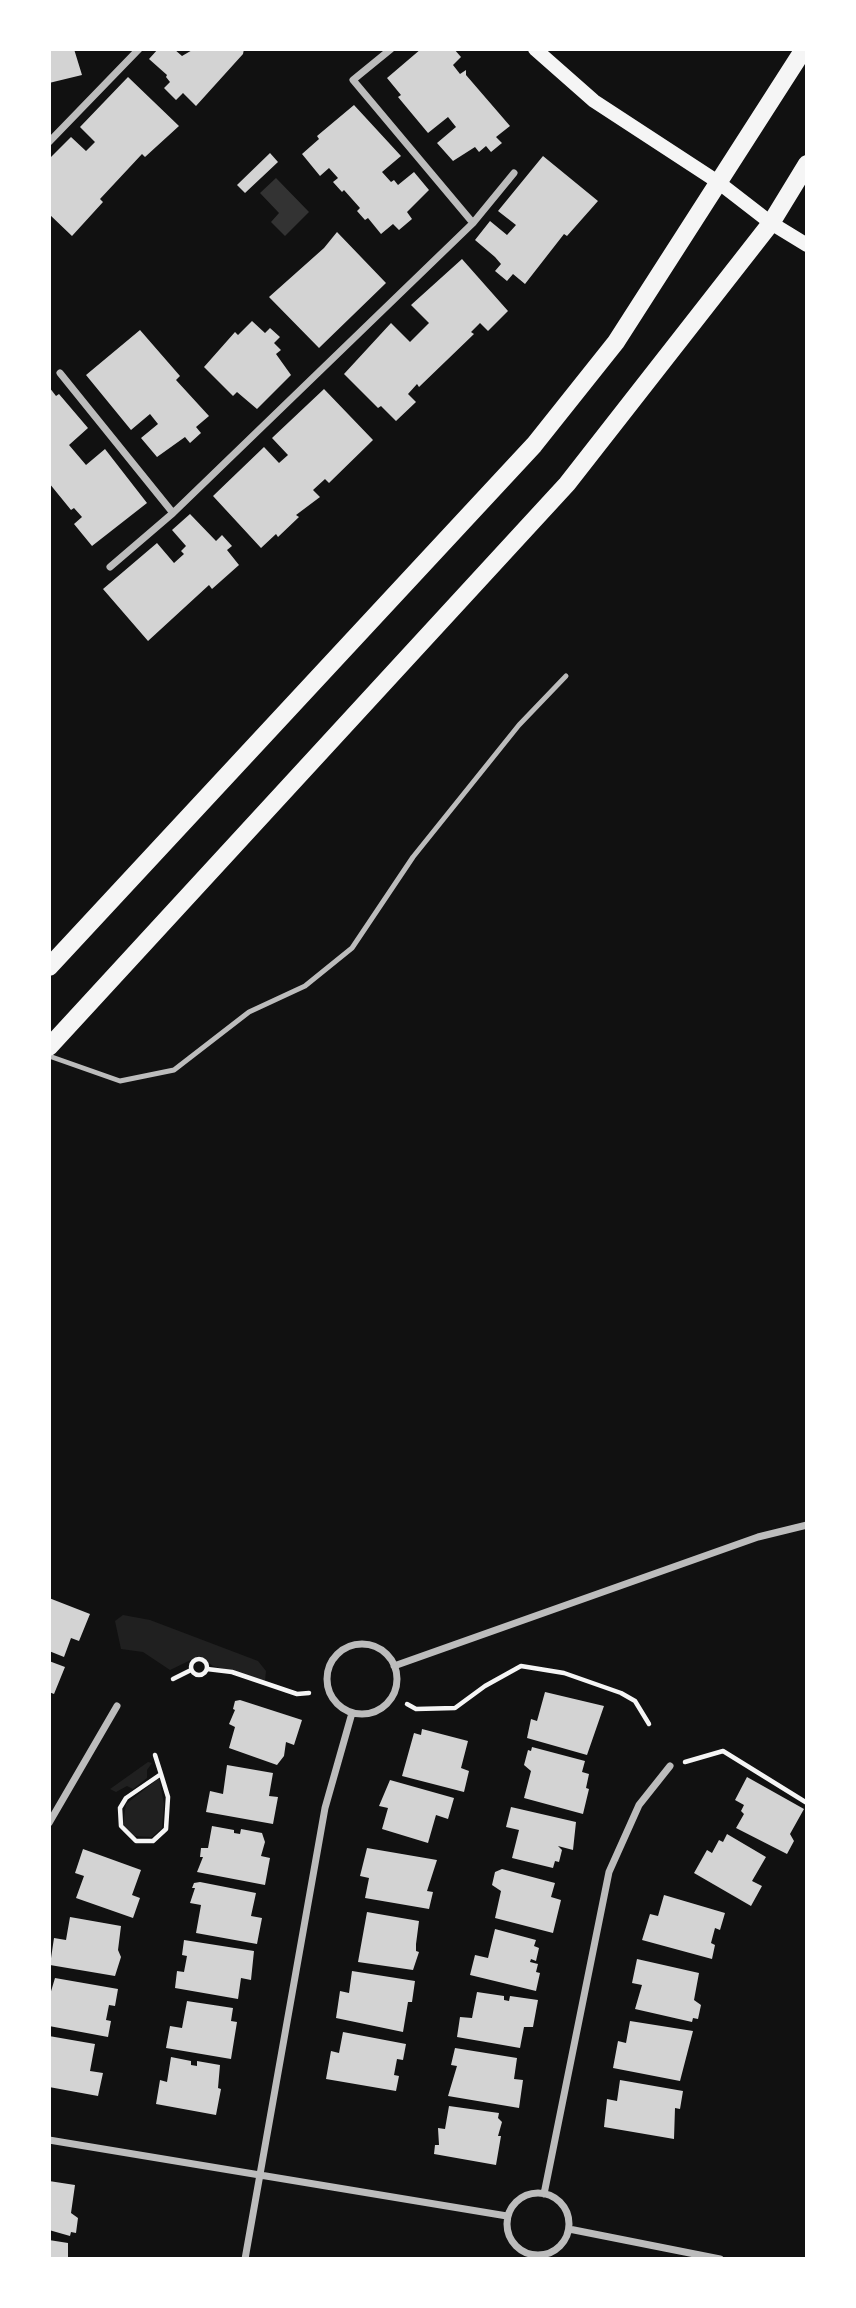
<!DOCTYPE html>
<style>
body{margin:0}
#map{position:relative;width:856px;height:2308px;overflow:hidden;background:#111;font-family:"Titillium Web",sans-serif}
canvas{display:block}
.frame{position:absolute;inset:0;border:51px solid #fff;pointer-events:none}
</style>
<div id="map">
<canvas width="856" height="2308"></canvas>
<div class="frame"></div>
</div>
<script>
const c = document.querySelector('canvas').getContext('2d');
c.lineJoin = 'round';
function paint(path, color) { c.fillStyle = color; c.fill(path, 'evenodd'); }
const toPath = rows => new Path2D(rows.map(r => 'M' + r).join(''));
function trace(path, color, width, dash) { c.strokeStyle = color; c.lineWidth = width; c.lineCap = dash ? 'butt' : 'round'; c.setLineDash(dash || []); c.stroke(path); }
const green = toPath([
 [123,1615,150,1620,258,1661,266,1671,265,1681,213,1666,199,1656,170,1670,143,1652,121,1649,115,1621],
 [148,1762,152,1763,147,1770,147,1778,133,1789,127,1786,116,1792,110,1789],
 [159,1778,164,1804,162,1828,152,1837,132,1836,123,1824,126,1804]
]);
const water = toPath([
 [276,178,309,212,285,236,271,222,279,213,260,193]
]);
const building = toPath([
 [49,49,74,49,82,75,49,83],
 [158,49,174,49,182,56,194,49,244,49,243,54,196,106,183,93,176,100,164,88,170,82,166,77,167,75,149,59],
 [421,49,454,49,461,57,453,65,460,74,466,70,466,75,510,126,496,137,502,143,491,152,486,146,479,152,475,147,453,161,437,143,456,127,448,117,428,133,398,97,401,95,387,78],
 [128,77,179,126,145,157,142,154,100,199,103,202,72,236,49,214,49,159,71,137,86,151,95,142,80,127],
 [354,105,401,156,382,172,391,182,394,180,398,185,414,172,429,190,407,212,412,219,399,230,393,224,381,234,368,218,365,220,357,211,360,208,344,190,342,192,333,182,338,178,329,168,320,176,302,154,319,139,317,136],
 [270,153,278,162,245,193,237,185],
 [543,156,598,201,567,236,564,234,525,284,513,274,507,281,495,271,501,264,495,257,475,240,490,221,507,235,516,225,498,211],
 [337,232,386,283,319,348,269,297,324,248],
 [462,259,508,311,488,331,480,323,471,332,474,334,419,387,417,384,408,394,416,402,396,421,381,406,378,408,344,374,391,323,410,342,429,323,411,305],
 [252,321,265,333,270,328,280,337,274,343,281,350,276,354,291,375,257,409,237,392,233,396,204,367,235,332,238,335],
 [140,330,180,376,176,380,209,416,196,427,201,433,190,443,185,437,157,457,141,438,158,424,150,414,131,430,86,375],
 [49,387,56,396,59,394,88,428,69,445,86,465,105,449,147,503,92,546,74,524,82,517,74,508,71,510,49,483],
 [324,389,373,440,329,483,325,479,313,490,320,497,296,515,299,517,278,537,276,534,261,548,213,496,264,447,279,463,288,455,272,438],
 [190,514,216,541,222,535,232,546,227,550,239,565,212,589,209,585,148,641,103,589,157,543,174,563,184,554,181,551,186,546,172,530],
 [49,1598,90,1614,79,1641,71,1638,64,1657,49,1651],
 [49,1661,65,1667,54,1694,49,1692],
 [545,1692,604,1706,587,1755,527,1738,531,1719,537,1721],
 [240,1700,302,1720,294,1745,286,1742,284,1756,277,1765,229,1748,235,1727,229,1724,235,1710,233,1709,235,1701],
 [422,1729,468,1741,461,1768,469,1771,464,1792,402,1776,414,1733,421,1735],
 [532,1747,585,1761,582,1772,589,1774,586,1788,589,1789,583,1814,524,1798,531,1771,524,1765,528,1750,531,1751],
 [227,1765,273,1773,269,1796,278,1797,273,1824,206,1812,210,1791,223,1794],
 [747,1777,804,1809,790,1834,794,1841,787,1854,736,1828,744,1814,741,1811,744,1805,735,1800],
 [390,1780,454,1798,448,1819,436,1815,428,1843,382,1829,388,1808,379,1806],
 [511,1807,576,1822,573,1850,558,1846,562,1850,559,1862,555,1861,553,1868,512,1858,519,1830,506,1827],
 [212,1826,234,1830,234,1833,240,1834,241,1829,262,1833,265,1842,261,1856,270,1858,265,1885,197,1872,203,1857,200,1857,201,1848,208,1848],
 [727,1834,766,1857,752,1881,762,1886,751,1906,694,1873,707,1850,712,1853,719,1840,723,1842],
 [367,1848,437,1860,427,1891,433,1892,429,1909,365,1898,369,1878,360,1876],
 [83,1849,141,1870,132,1895,140,1898,133,1918,76,1898,84,1876,75,1873],
 [502,1869,555,1883,551,1897,561,1900,553,1933,495,1918,501,1891,492,1885,495,1872],
 [200,1882,256,1893,251,1916,262,1918,257,1944,196,1933,201,1905,190,1903,195,1888,192,1888,194,1883],
 [664,1895,725,1913,720,1930,715,1928,711,1943,715,1945,712,1959,642,1940,650,1914,658,1916],
 [367,1912,419,1921,416,1944,416,1951,419,1952,413,1970,358,1962],
 [70,1917,121,1926,118,1950,121,1957,115,1976,50,1965,54,1938,66,1940],
 [495,1929,536,1940,534,1946,539,1948,536,1961,531,1959,530,1962,538,1964,536,1972,540,1973,536,1991,470,1975,475,1955,488,1958],
 [184,1940,254,1951,251,1980,241,1978,238,1999,175,1988,177,1971,184,1972,187,1956,182,1955],
 [637,1959,699,1973,694,2000,701,2005,698,2019,693,2018,692,2022,635,2009,642,1985,632,1983],
 [352,1971,415,1981,412,2002,408,2002,403,2032,336,2018,340,1991,349,1993],
 [55,1978,118,1989,115,2006,109,2005,106,2020,111,2021,108,2037,49,2026,49,1998],
 [477,1992,504,1996,504,2000,509,2001,510,1996,538,2000,533,2027,524,2027,520,2048,457,2037,460,2017,472,2018],
 [187,2001,233,2008,231,2021,237,2022,231,2059,166,2048,170,2026,182,2028],
 [630,2021,693,2031,680,2081,613,2068,618,2041,626,2043],
 [343,2032,406,2044,403,2060,397,2059,394,2075,399,2076,396,2091,326,2079,331,2051,339,2053],
 [49,2036,95,2044,90,2071,103,2073,98,2096,49,2087],
 [455,2048,517,2058,514,2079,523,2080,519,2108,448,2096,457,2066,451,2065],
 [171,2057,191,2061,191,2065,197,2066,197,2061,220,2065,218,2088,221,2089,216,2115,156,2104,160,2080,167,2082],
 [620,2080,683,2091,680,2109,675,2108,674,2139,604,2127,607,2099,617,2101],
 [449,2106,499,2113,498,2118,502,2122,498,2136,501,2136,496,2165,434,2154,435,2145,439,2145,438,2128,445,2129],
 [49,2181,75,2185,71,2213,78,2218,76,2233,71,2232,70,2236,49,2230],
 [49,2240,68,2243,68,2259,49,2259]
]);
const path = toPath([
 '191 1667a8 8 0 1 1 16 0a8 8 0 1 1-16 0Z',
 [207,1669,232,1672,297,1694,309,1693],
 [173,1679,191,1670],
 [407,1704,416,1709,455,1708,485,1686,521,1666,564,1673,621,1693,635,1701,649,1724],
 [155,1755,161,1774,168,1797,166,1829,153,1841,136,1841,121,1826,120,1808,126,1798,161,1774],
 [685,1762,723,1751,807,1803]
]);
const service = toPath([
 [49,1056,120,1081,174,1070,249,1012,305,986,352,948,413,857,519,725,566,676]
]);
const minor = toPath([
 [391,49,353,80,473,223],
 [49,142,139,49],
 [60,373,173,513],
 [110,567,173,513,473,223,514,173],
 '327 1679a35 35 0 1 1 70 0a35 35 0 1 1-70 0Z',
 [394,1666,758,1537,807,1525],
 [49,1823,117,1706],
 [49,2140,507,2216],
 '507 2224a31 31 0 1 1 62 0a31 31 0 1 1-62 0Z',
 [544,2194,609,1872,639,1805,670,1766],
 [569,2229,720,2259],
 [245,2259,325,1808,352,1713]
]);
const secondary = toPath([
 [535,49,594,101,718,182,771,223,807,245]
]);
const primary = toPath([
 [49,967,534,445,616,342,804,49],
 [49,1047,567,484,771,223,807,164]
]);
paint(green, '#202020');
paint(water, '#333');
paint(building, '#d3d3d3');
trace(path, '#f5f5f5', 4.5);
trace(service, '#bcbcbc', 5);
trace(minor, '#bcbcbc', 7);
trace(secondary, '#f5f5f5', 14);
trace(primary, '#f5f5f5', 18);
</script>
